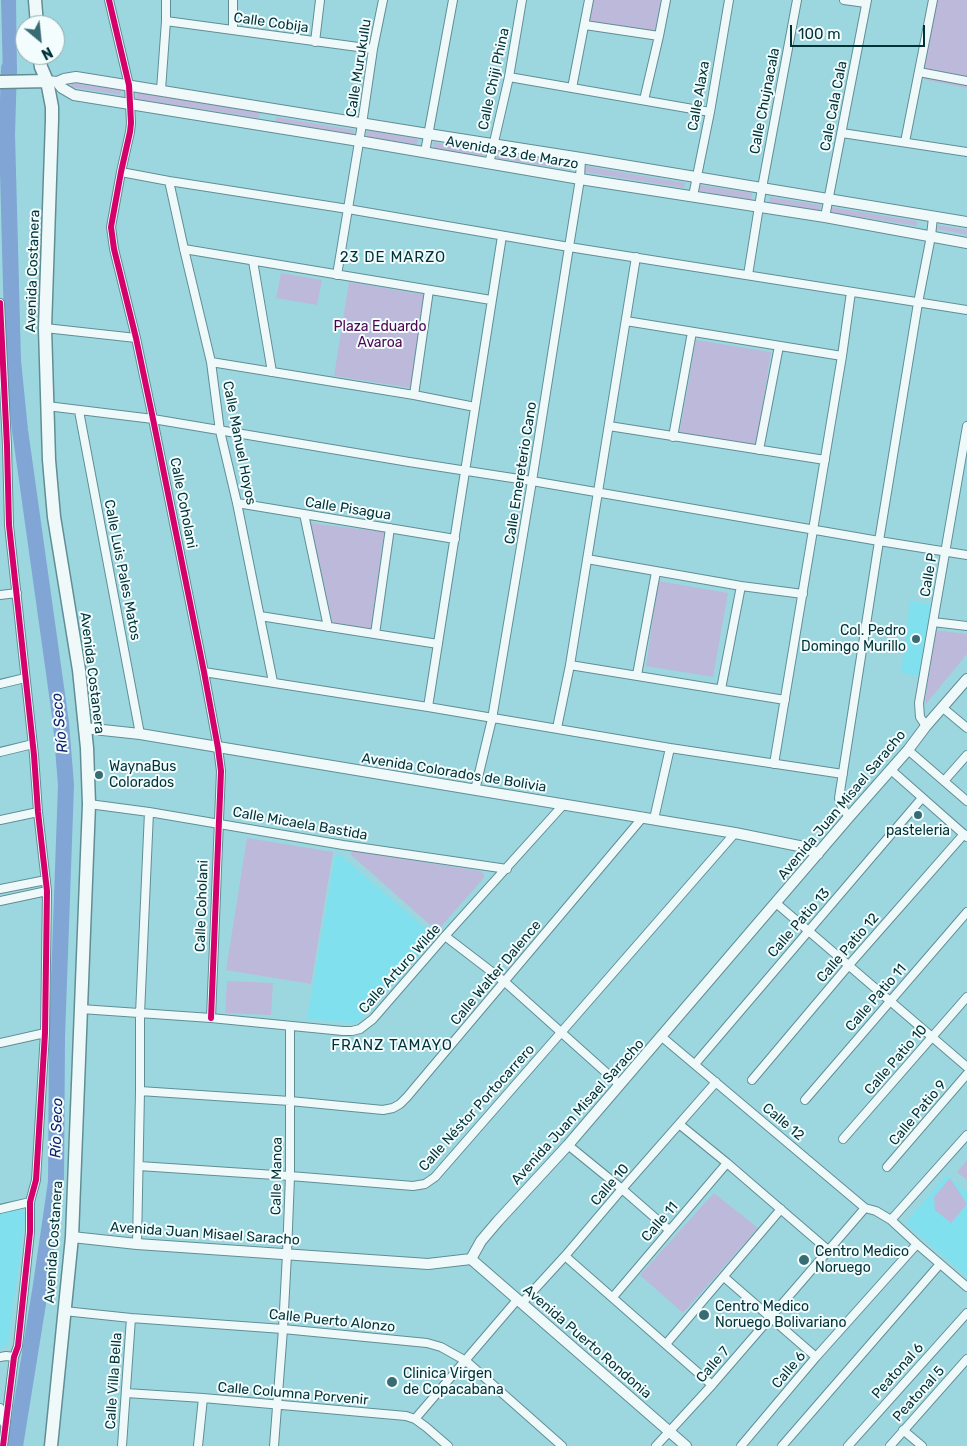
<!DOCTYPE html>
<meta charset="utf-8">
<style>
body{margin:0}
#map{position:relative;width:967px;height:1446px;overflow:hidden;background:#9cd7e0;font-family:Rubik,sans-serif}
canvas{display:block}
.north{position:absolute;left:15px;top:15px;width:50px;height:50px;box-sizing:border-box;background:#f3fdfe;border:1px solid #92acae;border-radius:50%;rotate:152deg;font-size:14px;font-weight:700;line-height:20px;text-align:center;color:#003237}
.north::after{content:'';display:block;margin:auto;width:18px;height:22px;background:#376c72;clip-path:polygon(50% 0,100% 100%,50% 72%,0 100%)}
.scale{position:absolute;left:790px;top:25px;width:135px;height:22px;box-sizing:border-box;border:2px solid #003237;border-top:0;padding-left:6px;font-size:15px;line-height:18px;white-space:nowrap;color:#003237;-webkit-text-stroke:4px #f3fdfe;paint-order:stroke}
</style>
<div id="map">
<canvas width="967" height="1446"></canvas>
<div class="north">N</div>
<div class="scale">100 m</div>
</div>
<script>
const c = document.querySelector('canvas').getContext('2d');
c.lineJoin = 'round';
function paint(path, color) { c.fillStyle = color; c.fill(path, 'evenodd'); }
const toPath = rows => new Path2D(rows.map(r => 'M' + r).join(''));
function trace(path, color, width, dash) { c.strokeStyle = color; c.lineWidth = width; c.lineCap = dash ? 'butt' : 'round'; c.setLineDash(dash || []); c.stroke(path); }
function label(font, color, halo, rows, align = 'center') {
  c.font = font + ' Rubik,sans-serif'; c.lineWidth = 4; c.setLineDash([]); c.textBaseline = 'middle'; c.strokeStyle = halo; c.fillStyle = color; for (const [text, x, y, turn = 0] of rows) {
    c.save(); c.translate(x, y); c.rotate((+turn || 0) * Math.PI / 180); c.textAlign = isNaN(turn) ? turn : align; if (halo) c.strokeText(text, 0, 0); c.fillText(text, 0, 0); c.restore();
  }
}
const built = toPath([
 [910,601,933,605,921,676,901,673],
 [339,854,435,937,360,1021,353,1023,307,1019,335,857],
 [947,1175,967,1193,967,1277,905,1223],
 [21,1208,26,1213,8,1344,0,1349,0,1213]
]);
const green = toPath([
 [592,0,661,0,655,32,588,22],
 [937,0,967,0,967,88,926,80,923,78,922,75],
 [72,83,121,90,120,95,71,87],
 [137,92,260,112,259,118,136,99],
 [276,117,354,130,353,135,275,122],
 [367,130,418,139,417,145,366,137],
 [433,142,485,150,484,156,433,148],
 [497,152,571,163,570,170,496,158],
 [585,166,685,183,684,188,584,172],
 [699,185,752,193,751,200,698,191],
 [770,197,821,205,820,211,769,202],
 [830,207,917,221,917,226,829,212],
 [938,225,967,230,967,235,937,229],
 [281,273,322,280,317,305,276,298],
 [349,282,427,295,412,388,334,376],
 [696,340,771,352,756,448,679,436],
 [310,523,384,532,371,628,333,624],
 [658,581,728,593,713,677,646,666],
 [933,630,967,634,967,654,925,705],
 [247,838,333,852,311,984,226,970],
 [353,851,480,871,484,874,483,879,437,931,350,854],
 [227,981,273,983,271,1015,225,1013],
 [967,1160,967,1180,957,1172],
 [950,1178,967,1204,951,1223,935,1210,934,1197],
 [714,1193,758,1228,683,1313,640,1275]
]);
const water = toPath([
 [1,0,16,0,17,76,3,77]
]);
const river = toPath([
 [9,68,7,134,13,361,20,430,61,723,66,785,57,1037,56,1182,41,1285,15,1446]
]);
const minor = toPath([
 [109,0,129,85,131,123,130,132,121,172,111,227,114,249,136,338,153,419,204,672,218,748,221,771,211,1018],
 [233,0,233,30],
 [844,0,866,3],
 [166,21,373,49],
 [585,25,659,36],
 [315,42,320,0],
 [919,72,967,81],
 [509,77,710,112],
 [572,88,589,0],
 [161,90,166,21,166,0],
 [644,100,659,36,666,0],
 [842,133,967,152],
 [905,142,933,0],
 [425,152,453,0],
 [489,164,509,77,522,0],
 [121,172,169,181,348,209,569,247,967,310],
 [169,181,184,249,211,362,220,431,237,503,273,682],
 [693,196,710,112,729,0],
 [825,217,867,0],
 [184,249,491,300],
 [253,261,272,372],
 [337,275,362,124,373,49,383,0],
 [748,275,762,188,797,0],
 [0,303,7,446,9,525,34,755,38,812,47,891,45,1033,36,1180,30,1202,30,1232,18,1346,14,1357,3,1446],
 [626,321,842,356],
 [45,328,136,338],
 [211,362,414,395,475,407],
 [414,395,429,290],
 [47,406,153,419,409,462,532,481,879,541,967,555],
 [79,411,140,734],
 [609,426,825,460],
 [673,437,692,332],
 [759,450,779,346],
 [237,503,455,539],
 [304,514,328,627],
 [587,559,741,586,803,594],
 [0,595,17,593],
 [260,616,438,644],
 [933,622,967,626],
 [375,634,390,528],
 [570,665,785,700],
 [204,672,428,707,670,748,843,774],
 [637,675,656,572],
 [0,684,25,678],
 [721,689,741,586],
 [428,707,502,236],
 [943,708,967,728],
 [926,726,920,717,919,703,967,426],
 [557,728,570,665,636,257],
 [908,750,967,801],
 [0,752,33,744],
 [774,764,842,356,851,292],
 [891,770,967,837],
 [944,781,967,755],
 [475,790,492,719,532,481,569,247,580,179,581,158],
 [89,804,149,812,343,845,507,869],
 [849,817,842,807,839,798,879,541,918,303,931,236,933,217],
 [654,819,670,748],
 [0,820,38,812],
 [0,889,46,880],
 [0,901,47,891],
 [776,903,967,1067],
 [445,936,505,982,620,1085],
 [81,1009,211,1018,343,1031,352,1031,360,1029,373,1019,445,936,564,804],
 [662,1037,865,1208,876,1211,891,1220,917,1244,967,1287],
 [0,1043,45,1033],
 [695,1064,922,798],
 [752,1080,849,965,964,834],
 [140,1091,290,1101,383,1110,393,1108,400,1104,407,1097,643,817],
 [805,1100,967,912],
 [679,1124,727,1163,828,1250],
 [843,1139,967,997],
 [568,1145,622,1189,669,1230],
 [139,1166,290,1176,413,1186,425,1184,435,1177,735,833],
 [887,1167,967,1074],
 [0,1209,30,1202],
 [891,1220,967,1135],
 [137,1244,140,1091,140,1014,149,812],
 [565,1256,712,1385],
 [724,1277,816,1357],
 [613,1297,727,1163],
 [522,1303,565,1256,622,1189,716,1082],
 [64,1311,131,1318,283,1329,427,1343,441,1347,466,1361,562,1446],
 [666,1344,781,1209],
 [0,1357,6,1356,14,1357],
 [126,1393,203,1398,406,1416,415,1419,426,1427,448,1446],
 [0,1408,4,1423],
 [415,1419,517,1300],
 [903,1430,922,1446],
 [122,1446,131,1318],
 [198,1446,203,1398],
 [274,1446,283,1329,287,1254,290,1176,290,1026],
 [656,1446,712,1385,865,1208],
 [741,1446,816,1357,917,1244],
 [782,1446,940,1264],
 [848,1446,967,1313],
 [890,1446,967,1359]
]);
const tertiary = toPath([
 [47,81,57,82,64,79,76,77,428,134,581,158,967,222],
 [57,82,62,88,74,95,359,141,580,179,825,217,967,243],
 [84,728,140,734,735,833,804,847,818,854],
 [72,1237,137,1244,428,1264,471,1259],
 [471,1259,481,1241,498,1221,568,1145,849,817,908,750,926,726,967,679],
 [471,1259,686,1446]
]);
const primary = toPath([
 [35,0,37,25],
 [39,55,41,67,47,81,52,107,52,120,45,328,49,460,54,517,79,670,87,748,89,804,72,1237,51,1446],
 [0,82,47,81]
]);
const cycleway = toPath([
 [109,0,129,85,131,123,130,132,121,172,111,227,114,249,136,338,153,419,204,672,218,748,221,771,211,1018],
 [0,303,7,446,9,525,34,755,38,812,47,891,45,1033,36,1180,30,1202,30,1232,18,1346,14,1357,3,1446]
]);
const markers = [
 [916,639,5,"#376c72"],
 [99,775,5,"#376c72"],
 [918,815,5,"#376c72"],
 [804,1260,6,"#376c72"],
 [704,1315,6,"#376c72"],
 [392,1382,6,"#376c72"]
];
const streetNames = [
 ["Calle Cobija",271,23,8],
 ["Calle Murukullu",359,68,-81],
 ["Calle Chiji Phina",494,79,-78],
 ["Calle Alaxa",699,96,-80],
 ["Calle Chujnacala",765,101,-79],
 ["Cale Cala Cala",834,106,-79],
 ["Avenida 23 de Marzo",512,153,10],
 ["Avenida Costanera",33,271,-88],
 ["Calle Manuel Hoyos",239,443,79],
 ["Calle Emereterio Cano",521,473,-81],
 ["Calle Coholani",183,503,79],
 ["Calle Pisagua",348,509,9],
 ["Calle Luis Pales Matos",122,570,79],
 ["Calle P",929,575,-80],
 ["Avenida Costanera",92,673,83],
 ["Avenida Colorados de Bolivia",454,773,9],
 ["Avenida Juan Misael Saracho",842,805,-50],
 ["Calle Micaela Bastida",300,824,10],
 ["Calle Coholani",202,906,-88],
 ["Calle Patio 13",799,923,-49],
 ["Calle Patio 12",848,948,-49],
 ["Calle Arturo Wilde",400,969,-48],
 ["Calle Walter Dalence",496,973,-50],
 ["Calle Patio 11",876,998,-49],
 ["Calle Patio 10",896,1060,-49],
 ["Calle Néstor Portocarrero",477,1108,-48],
 ["Avenida Juan Misael Saracho",578,1112,-48],
 ["Calle Patio 9",918,1113,-50],
 ["Calle 12",783,1122,40],
 ["Calle Manoa",277,1176,-89],
 ["Calle 10",610,1185,-49],
 ["Calle 11",660,1222,-49],
 ["Avenida Juan Misael Saracho",205,1234,4],
 ["Avenida Costanera",54,1242,-86],
 ["Calle Puerto Alonzo",332,1321,6],
 ["Avenida Puerto Rondonia",587,1342,41],
 ["Calle 7",713,1365,-49],
 ["Calle 6",789,1370,-50],
 ["Peatonal 6",898,1371,-48],
 ["Calle Villa Bella",114,1381,-86],
 ["Calle Columna Porvenir",293,1394,5],
 ["Peatonal 5",919,1394,-48]
];
const parkNames = [
 ["Plaza Eduardo",380,327],
 ["Avaroa",380,343]
];
const poiNames = [
 ["Col. Pedro",906,631,"right"],
 ["Domingo Murillo",906,647,"right"],
 ["WaynaBus",109,767],
 ["Colorados",109,783],
 ["pasteleria",918,831,"center"],
 ["Centro Medico",815,1252],
 ["Noruego",815,1268],
 ["Centro Medico",715,1307],
 ["Noruego Bolivariano",715,1323],
 ["Clinica Virgen",403,1374],
 ["de Copacabana",403,1390]
];
const neighbourhoodNames = [
 ["23 DE MARZO",393,258],
 ["FRANZ TAMAYO",392,1046]
];
const waterNames = [
 ["Río Seco",60,723,-96],
 ["Río Seco",57,1128,-88]
];
paint(built, '#80e0ed');
paint(green, '#bcb9da');
paint(water, '#81a5d5');
trace(river, '#81a5d5', 16);
trace(minor, '#618e95', 10);
trace(tertiary, '#618e95', 12);
trace(primary, '#618e95', 15);
trace(minor, '#f0f9fa', 8);
trace(tertiary, '#f0f9fa', 10);
trace(primary, '#f0f9fa', 12);
trace(cycleway, '#d6006c', 6);
for (const [x, y, r, color] of markers) { const dot = new Path2D(); dot.arc(x, y, r, 0, 2 * Math.PI); c.fillStyle = color; c.fill(dot); trace(dot, '#f3fdfe', 2); }
label('14px', '#003237', '#f3fdfe', streetNames);
label('14px', '#4c054f', '#f3fdfe', parkNames);
label('14px', '#003237', '#f3fdfe', poiNames, 'left');
c.letterSpacing = '1px';
label('15px', '#003237', '#f3fdfe', neighbourhoodNames);
c.letterSpacing = '0px';
label('italic 15px', '#10226d', '#f3fdfe', waterNames);
</script>
